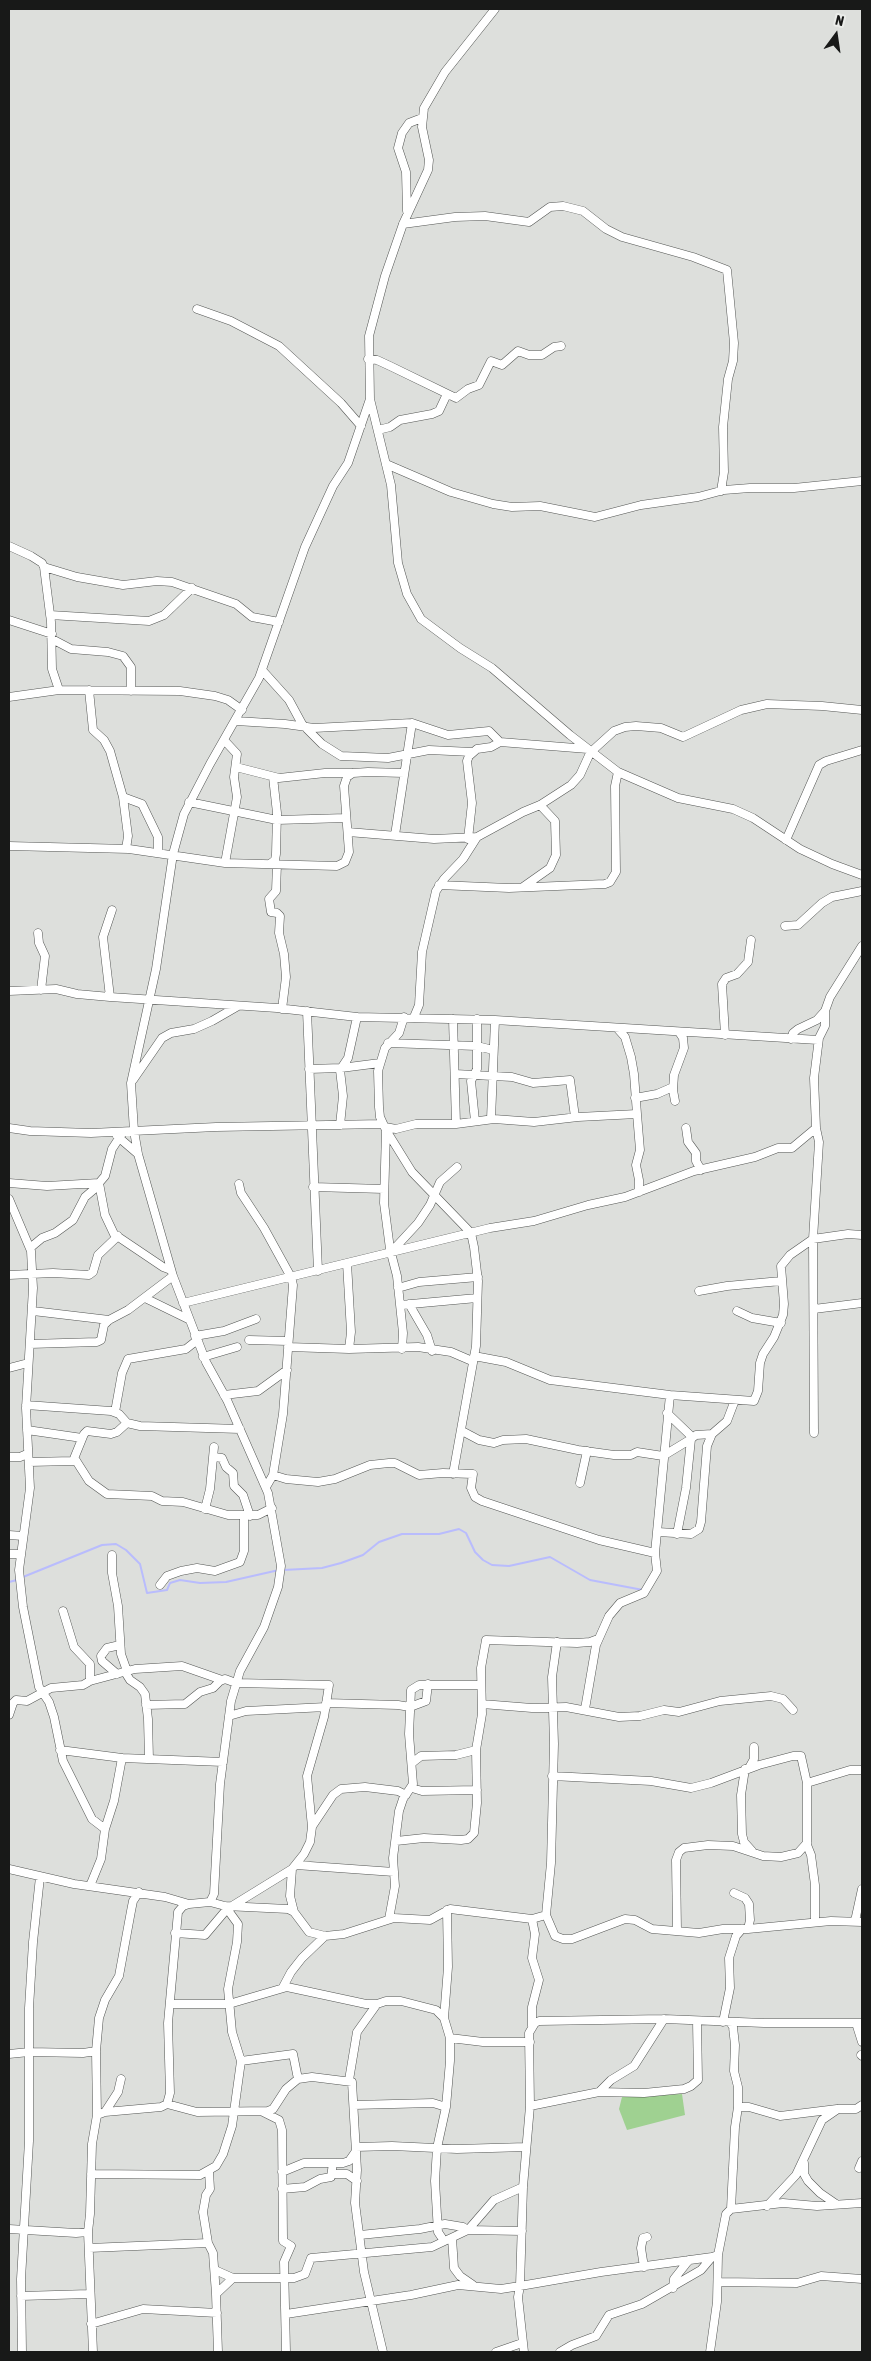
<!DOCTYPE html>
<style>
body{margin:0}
#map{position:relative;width:871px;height:2361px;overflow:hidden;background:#dddfdc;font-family:"Asap Condensed",sans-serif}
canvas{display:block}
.frame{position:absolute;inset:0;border:10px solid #181918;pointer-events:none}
.north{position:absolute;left:811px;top:10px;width:50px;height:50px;-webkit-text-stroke:4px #eaece9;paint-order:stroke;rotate:14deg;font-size:14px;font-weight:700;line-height:20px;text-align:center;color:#181918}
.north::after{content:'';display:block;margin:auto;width:18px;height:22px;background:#181918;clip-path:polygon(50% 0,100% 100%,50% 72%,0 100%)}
</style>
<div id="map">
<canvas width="871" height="2361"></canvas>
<div class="frame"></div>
<div class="north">N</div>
</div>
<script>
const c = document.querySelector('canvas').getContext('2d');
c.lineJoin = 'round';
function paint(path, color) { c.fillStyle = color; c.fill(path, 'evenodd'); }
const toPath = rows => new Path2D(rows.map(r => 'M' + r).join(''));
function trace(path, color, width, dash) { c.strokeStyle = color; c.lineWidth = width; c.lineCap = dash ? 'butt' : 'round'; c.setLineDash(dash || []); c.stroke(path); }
const green = toPath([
 [682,2094,685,2115,627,2130,619,2109,622,2097]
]);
const stream = toPath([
 [283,1570,322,1568,341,1563,363,1555,379,1542,402,1534,439,1534,459,1529,466,1533,475,1552,483,1560,492,1565,509,1566,550,1557,590,1580,643,1590],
 [23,1577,102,1545,116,1544,126,1550,140,1564,147,1593,167,1590,170,1583,180,1580,200,1583,226,1582,279,1570],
 [9,1582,17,1580]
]);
const minor = toPath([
 [495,9,445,72,424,108,422,127,429,160,428,170,403,224,385,276,369,336,370,399,391,485,398,563,407,594,421,619,460,648,492,668,570,735,618,772,678,798,733,809,753,818,800,849,832,864,862,875],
 [407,211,406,172,398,148,402,133,409,123,422,118],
 [403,224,455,217,485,216,529,222,550,207,563,206,583,211,606,229,622,237,693,257,727,270,734,343,733,361,728,379,723,427,724,472,721,491],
 [197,309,231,321,279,346,341,403,361,426],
 [368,359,377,360,390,366,456,398,468,389,479,385,491,361,502,365,518,351,529,355,542,355,554,347,561,346],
 [378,430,390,427,400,420,432,414,439,411,447,394],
 [386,464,451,492,493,504,512,507,540,506,595,517,641,505,698,497,724,490,750,488,794,488,862,481],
 [9,546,31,556,42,563,44,567,51,622,52,669,59,690],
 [44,567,77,577,123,585,157,581,172,582,236,604,252,617,279,622],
 [50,615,149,621,164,615,192,588],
 [9,620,52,634],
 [52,639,71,649,108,652,123,656,131,667,131,691],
 [262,670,289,700,302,724,322,744,341,756,388,758,429,750,472,752],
 [89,690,93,730,104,740,110,751,123,797,142,804,158,837,158,852],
 [9,697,59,690,180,691,215,696,228,700,242,710],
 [236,721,285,724,314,728,412,723,448,735,489,731,500,742,588,749],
 [224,740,237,754,234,777,237,797,225,863],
 [592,751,614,731,625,727,636,726,661,728,683,737,741,710,767,704,822,706,862,710],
 [236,767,279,778,325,773,352,773],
 [123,797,128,836,126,849],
 [189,802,277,820,346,818],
 [348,832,434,839,477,837,523,812,540,805,571,785,580,775,591,751],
 [395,835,412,723],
 [468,839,472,803,467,761,469,756,477,749,491,747,500,742],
 [786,840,819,765,826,761,862,750],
 [9,846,129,849,225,863,337,866,345,862,349,852,344,786,347,777,353,773,368,772,404,773],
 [271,863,275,860,276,854,277,813,273,777],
 [277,864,276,891,269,899,271,912,277,913,280,916,279,933,284,954,286,977,282,1009],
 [439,885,509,888,605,884,610,882,616,872,615,786,618,772],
 [523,887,550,868,556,855,555,821,540,805],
 [785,926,798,925,822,903,832,897,862,891],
 [38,933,39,943,45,956,41,990],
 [9,991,56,989,77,994,110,997,277,1008,357,1017,495,1020,818,1040],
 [110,997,103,937,112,910],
 [307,1011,318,1271],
 [414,1017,419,1005,422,952,436,891,444,879,463,859,477,837],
 [453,1019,456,1124],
 [725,1035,722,984,726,978,737,974,748,962,751,940],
 [791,1039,793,1033,798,1029,817,1020,825,1011],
 [388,1043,477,1046,493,1050],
 [309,1069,341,1068,380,1063],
 [455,1074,512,1077,533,1083,570,1080,575,1117],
 [133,1080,162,1038,171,1033,194,1029,212,1021,238,1006],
 [635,1098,657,1094,673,1087],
 [675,1101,673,1090,674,1075,684,1048,683,1038,679,1032],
 [637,1114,640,1150,636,1165,639,1180,639,1192],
 [491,1119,495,1020],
 [475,1121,471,1081,477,1069,477,1019],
 [340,1125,343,1096,340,1070,348,1058,357,1017],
 [385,1127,396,1129,416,1124,456,1124,494,1119,534,1122,578,1117,637,1114,634,1074,631,1057,625,1037,617,1028],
 [9,1128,30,1131,91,1133,216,1127,383,1124],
 [686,1128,688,1142,696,1153,696,1161,701,1170],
 [386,1130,412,1172,471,1233,474,1247,478,1281,476,1346,453,1474],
 [117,1136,138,1154],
 [9,1183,47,1186,99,1183,105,1176,112,1149,123,1132],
 [99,1183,105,1215,114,1234,163,1267,171,1270],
 [239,1184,241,1193,264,1228,291,1277,293,1285,283,1414,273,1475,266,1487],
 [313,1187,384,1189],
 [9,1199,31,1251,33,1288,26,1408,30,1488,19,1570,23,1607,39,1687,49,1702,54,1717,63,1761,92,1819,105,1829],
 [30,1248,42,1238,55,1233,73,1220,85,1197,99,1185],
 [393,1250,418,1223,430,1205,440,1182,457,1167],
 [347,1263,351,1332,349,1349],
 [9,1275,53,1273,89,1275,93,1272,98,1255,118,1236],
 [398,1288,419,1282,478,1277],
 [699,1291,727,1286,781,1281],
 [145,1298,188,1319],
 [183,1303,490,1228,534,1221,588,1205,625,1197,694,1171,755,1157,778,1148,792,1148,816,1128],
 [409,1304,427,1335,432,1351],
 [400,1305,477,1298],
 [814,1309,862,1303],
 [33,1311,109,1320],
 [737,1311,752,1318,781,1323],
 [195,1336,224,1331,256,1319],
 [249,1340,288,1341],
 [30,1344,97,1342,101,1340,104,1325,109,1320,128,1310,173,1276],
 [288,1347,349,1349,418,1347,451,1352,472,1361],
 [402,1349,403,1333,397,1276,390,1249,384,1203,386,1130,380,1117,379,1107,378,1071,385,1048,399,1033,404,1017],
 [474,1356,506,1362,550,1380,670,1395,754,1401,758,1391,760,1363,763,1354,774,1337,783,1315,784,1304,781,1266,790,1255,813,1239,848,1234,862,1235],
 [203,1357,237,1347],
 [9,1368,28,1363],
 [224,1395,258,1391,287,1370],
 [26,1405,111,1411,119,1414,127,1423,140,1426,240,1429],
 [115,1412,122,1373,128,1359,186,1349,196,1341],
 [27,1430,82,1438],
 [462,1431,479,1440,494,1443,503,1440,526,1439,578,1450,614,1455,631,1455,637,1452,663,1456,691,1439,690,1435,667,1413],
 [814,1433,813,1239,819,1142,816,1128,814,1078,819,1038,825,1026,825,1011,830,997,862,946],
 [9,1457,20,1457,27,1454],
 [214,1457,222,1458,226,1467,233,1473,234,1486,243,1495,250,1516],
 [75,1459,89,1481,107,1494,152,1496,162,1501,183,1502,228,1515,258,1515,272,1508],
 [29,1462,73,1461,84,1434,87,1431,111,1434,117,1432,127,1423],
 [273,1475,286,1479,318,1482,335,1479,370,1465,389,1463,395,1463,419,1475,443,1473,473,1474,471,1488,475,1497,482,1501,599,1540,655,1553],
 [580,1483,587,1451],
 [205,1509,210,1489,214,1447],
 [658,1532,691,1534,699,1529,701,1522,707,1446,712,1434,727,1421,735,1400],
 [677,1534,686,1488,691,1439,696,1435,712,1434],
 [9,1535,23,1536],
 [9,1554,17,1554,20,1556],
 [112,1555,112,1573,118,1606,121,1654,127,1671],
 [160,1585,167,1576,181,1571,197,1568,215,1571,240,1562,244,1551,244,1516],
 [63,1611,74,1647,90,1664,90,1681],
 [125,1672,130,1680,140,1687,145,1694,148,1719,149,1759],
 [117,1674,102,1661,101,1656,107,1648,120,1645],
 [326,1703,398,1705,410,1707,426,1701,428,1684],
 [482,1704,532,1708,566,1707,619,1717,640,1716,664,1710,679,1712,720,1701,771,1696,783,1699,793,1710],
 [146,1705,185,1704,200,1692,213,1688,220,1681,225,1679,236,1683,329,1685,324,1717,307,1776,312,1827,310,1842,304,1854,292,1869,232,1906],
 [585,1709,596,1645,609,1616,620,1603,644,1593,657,1571,655,1553,670,1395],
 [9,1715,13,1703,16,1700,27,1701,51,1688,83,1685,90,1681,135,1669,182,1666,222,1680],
 [229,1716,246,1711,326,1707],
 [60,1750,122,1758,223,1762],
 [412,1763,421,1756,456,1755,476,1750],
 [749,1768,754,1759,754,1747],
 [745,1769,741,1795,742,1834,744,1842,752,1851],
 [552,1776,651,1781,691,1788,711,1783,759,1765,793,1756,801,1756,807,1783,807,1845,811,1855,815,1885,815,1922],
 [807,1783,850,1770,862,1770],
 [412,1788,422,1791,477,1790],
 [313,1825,333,1795,341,1789,365,1787,398,1791,406,1795],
 [396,1841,424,1838,461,1840,468,1839,474,1833,477,1803,476,1750,482,1714,481,1668,486,1640,577,1643,590,1642,598,1639],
 [296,1865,394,1872],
 [9,1869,74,1884,165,1897,189,1904],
 [292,1869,290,1896,294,1912],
 [90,1886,101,1859,105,1829,114,1801,122,1758],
 [734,1893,745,1898,749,1904,750,1920,748,1929],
 [210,1902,225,1906,288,1909,294,1912,309,1932,325,1936,344,1934,394,1918,430,1920,450,1909,532,1919,546,1915,555,1936,563,1939,572,1939,625,1919,635,1920,652,1929,699,1933,723,1929,748,1929,831,1921,862,1922],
 [546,1915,551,1863,554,1744,552,1677,557,1642],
 [389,1919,395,1886,393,1858,399,1811,403,1799,413,1784,409,1734,411,1690,419,1685,480,1685],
 [855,1921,862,1889],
 [677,1930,676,1860,679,1852,684,1848,708,1845,733,1846,763,1856,781,1857,798,1853,807,1843],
 [175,1933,205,1935,227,1909],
 [283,1987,291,1972,302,1958,325,1936],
 [170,2004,229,2004,287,1987,366,2004,377,2004],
 [444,2018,448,1967,447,1910],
 [723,2022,730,1988,729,1958,736,1936,742,1929],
 [730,2022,733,2027,735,2045,734,2071,738,2087,738,2107,735,2127,731,2209],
 [856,2023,862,2042],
 [532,2026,532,2007,539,1980,532,1958,535,1934,532,1919],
 [450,2038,483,2042,530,2042],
 [9,2054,29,2052,83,2053,96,2051],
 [861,2055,862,2056],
 [241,2061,293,2054,298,2079],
 [349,2080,357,2032,377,2004,386,2001,401,2001,436,2010,444,2018,450,2038,450,2061,446,2107,437,2148,435,2181,438,2232,444,2241],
 [599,2092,644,2093,684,2089,691,2086,698,2080,697,2021],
 [167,2104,197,2112,268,2111,273,2109,286,2089,298,2079,312,2077,352,2082,357,2170,355,2203,364,2272,383,2352],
 [354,2105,433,2103,446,2107],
 [530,2106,599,2092,611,2080,634,2066,664,2019],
 [738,2107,749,2107,780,2116,837,2109],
 [105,2112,118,2092,121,2079],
 [263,2112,279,2120,282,2130,283,2238,283,2241,291,2246,284,2262,286,2352],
 [97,2115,96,2051,99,2018,105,2000,119,1976,131,1911,133,1901,139,1892],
 [356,2147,392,2146,457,2149,526,2147],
 [804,2163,804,2174,808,2181,820,2193,836,2204],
 [859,2168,862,2161],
 [282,2172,304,2163,343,2163,349,2161,356,2151],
 [91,2174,200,2175,216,2166,223,2154,232,2126,241,2061,232,2032,228,1989,237,1942,238,1924,225,1906],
 [333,2174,347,2174,357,2181],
 [282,2189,305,2187,320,2179,331,2177,333,2163],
 [767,2206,796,2175,822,2120,838,2109,856,2109,862,2105],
 [9,2229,76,2233,88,2232,90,2214,92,2144,97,2115,105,2112,161,2107,167,2104,170,2093,168,2023,178,1912,183,1906,189,1904,210,1902,214,1894,220,1784,231,1701,240,1671,264,1627,278,1587,281,1566,268,1493,227,1400,206,1362,173,1276,138,1154,134,1131,131,1083,156,969,173,854,184,814,210,764,259,678,305,547,333,486,348,463,370,399],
 [88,2232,93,2352],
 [360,2235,420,2229,445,2224,463,2227,468,2230,494,2200,523,2187],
 [452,2238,454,2268,460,2276,473,2285],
 [208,2243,203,2212,206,2195,210,2189,209,2171],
 [89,2248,208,2243,213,2253,216,2294],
 [644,2267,641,2248,643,2238,647,2237],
 [215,2270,233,2278],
 [718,2282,797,2283,821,2276,862,2279],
 [673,2288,674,2279,689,2260],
 [21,2296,89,2294],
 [286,2314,411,2295,458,2285,501,2289,520,2286,523,2187,530,2106,529,2033,535,2023,539,2021,664,2019,764,2023,862,2023],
 [91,2324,143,2309,217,2313],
 [22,2352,21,2279,29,2141,29,2008,33,1942,40,1877],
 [218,2352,216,2294,233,2278,294,2278,305,2274,311,2258,432,2247,468,2230,522,2231],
 [496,2352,522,2343],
 [524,2352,518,2297,520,2286,601,2272,712,2257],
 [560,2352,572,2345,596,2336,609,2315,642,2304,701,2270,712,2257,718,2255,726,2214,731,2209,783,2203,817,2206,862,2203],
 [710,2352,717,2302,718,2255]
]);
paint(green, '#9fd191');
trace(stream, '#b9bcfd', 2);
trace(minor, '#545654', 9);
trace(minor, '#fff', 8);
</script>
